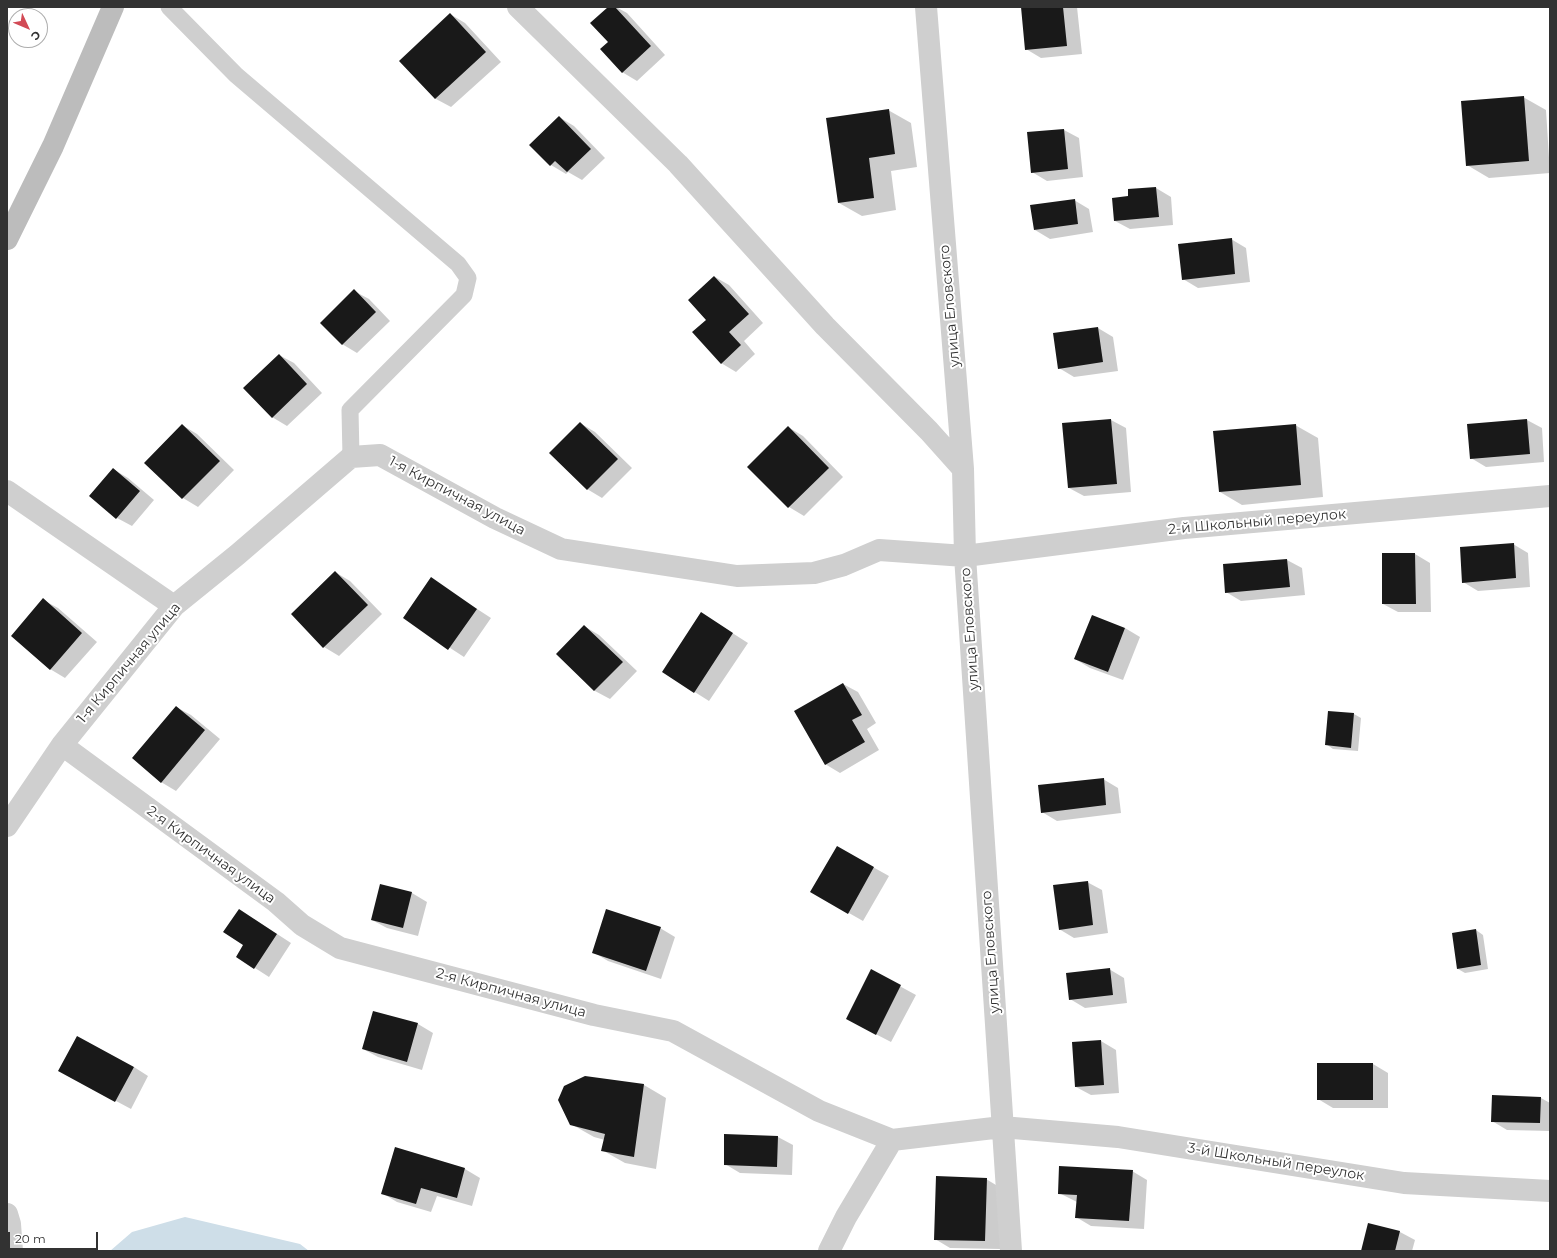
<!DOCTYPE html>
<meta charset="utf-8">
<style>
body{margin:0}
#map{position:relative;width:1557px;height:1258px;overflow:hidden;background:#fff;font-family:Montserrat,sans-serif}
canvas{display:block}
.frame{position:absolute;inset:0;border:8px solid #323232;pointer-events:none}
.north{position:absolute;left:8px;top:8px;width:40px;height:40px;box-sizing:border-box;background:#fff;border:1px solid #adadad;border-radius:50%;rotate:134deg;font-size:11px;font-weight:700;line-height:16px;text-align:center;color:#323232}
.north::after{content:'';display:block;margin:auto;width:14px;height:18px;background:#d24a55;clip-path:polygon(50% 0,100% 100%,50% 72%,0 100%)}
.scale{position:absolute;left:8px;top:1232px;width:90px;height:18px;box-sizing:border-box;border:2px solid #323232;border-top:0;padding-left:5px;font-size:12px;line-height:14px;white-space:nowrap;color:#323232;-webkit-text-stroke:3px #fff;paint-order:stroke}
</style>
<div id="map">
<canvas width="1557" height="1258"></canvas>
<div class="frame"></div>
<div class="north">С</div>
<div class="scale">20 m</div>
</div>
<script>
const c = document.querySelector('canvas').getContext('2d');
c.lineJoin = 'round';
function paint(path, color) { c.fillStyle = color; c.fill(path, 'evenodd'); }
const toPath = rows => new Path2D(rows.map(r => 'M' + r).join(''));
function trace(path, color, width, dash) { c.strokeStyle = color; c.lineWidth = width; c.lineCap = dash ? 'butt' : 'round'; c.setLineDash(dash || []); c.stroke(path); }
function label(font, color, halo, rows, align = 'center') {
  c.font = font + ' Montserrat,sans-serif'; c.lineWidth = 4; c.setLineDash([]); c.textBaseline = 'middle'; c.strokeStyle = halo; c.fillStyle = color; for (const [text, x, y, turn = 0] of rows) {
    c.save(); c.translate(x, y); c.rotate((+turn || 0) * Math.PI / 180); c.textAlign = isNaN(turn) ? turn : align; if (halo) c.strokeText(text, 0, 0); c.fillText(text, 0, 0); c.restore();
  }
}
const water = toPath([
 [185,1217,300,1244,309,1251,110,1251,132,1232]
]);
const shadow = toPath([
 [609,7,616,7,627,13,665,55,637,81,622,72,609,42],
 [1022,7,1077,7,1082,54,1041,58,1026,49],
 [450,14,465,23,501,62,451,107,436,99,401,61],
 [1523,97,1546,110,1550,173,1489,178,1467,165],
 [888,110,911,123,917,167,891,171,896,210,862,216,839,203],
 [559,117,574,126,605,158,582,180,568,172,566,174,551,165,531,145],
 [1064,130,1079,138,1083,177,1047,181,1032,172],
 [1156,188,1171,197,1173,225,1130,229,1115,221,1129,197,1129,190],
 [1074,200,1089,209,1093,232,1050,239,1035,230],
 [1231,239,1246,248,1250,282,1198,288,1183,279],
 [715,277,729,285,763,323,744,341,755,354,736,372,721,363,707,320],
 [354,291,369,299,390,321,357,353,342,344],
 [1098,328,1113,337,1118,371,1074,377,1059,368,1054,334],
 [279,355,294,363,322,393,287,426,272,417],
 [1111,420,1126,428,1131,492,1084,496,1069,488,1063,424],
 [1527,420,1542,428,1544,462,1486,467,1471,458],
 [580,423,595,432,632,468,602,498,587,489],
 [182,425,197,434,234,470,198,507,183,498,146,463],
 [1295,425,1318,438,1323,497,1242,505,1220,492],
 [788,427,803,436,843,477,804,516,789,507],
 [113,469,128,478,154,500,132,526,117,518],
 [1513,544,1528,553,1530,587,1478,591,1463,582],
 [1383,554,1415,554,1430,563,1431,612,1398,612,1383,604],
 [1287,560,1302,568,1305,595,1241,601,1226,592,1224,565],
 [335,572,350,581,382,614,339,656,324,647],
 [431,579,491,618,464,657,404,618],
 [43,600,58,608,97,642,65,678,50,669],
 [701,613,748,643,709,701,663,672],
 [584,626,599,635,637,671,610,699,595,691,557,654],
 [1125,628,1140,637,1123,680,1090,668,1075,659],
 [843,684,858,692,876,723,867,729,879,750,840,773,825,764],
 [176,707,191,715,220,739,176,791,161,782],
 [1354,714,1361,718,1358,751,1333,749,1326,744],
 [1103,779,1118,788,1121,813,1057,821,1042,812],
 [837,847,889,876,863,921,812,892],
 [1087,882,1102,890,1108,933,1074,938,1059,929],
 [381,885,412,893,427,902,418,936,387,928,372,920],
 [254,919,291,943,269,977,255,968,244,945],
 [660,928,675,937,661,979,608,961,593,952],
 [1476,930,1483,935,1488,969,1465,973,1458,969],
 [1109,969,1124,978,1127,1003,1085,1008,1070,999],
 [872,971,916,995,891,1042,862,1027],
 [374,1012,418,1024,433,1033,422,1070,378,1057,363,1049],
 [1101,1041,1116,1050,1119,1093,1091,1095,1076,1087,1073,1043],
 [1318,1064,1373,1064,1388,1073,1388,1108,1333,1108,1318,1099],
 [134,1067,148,1076,131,1109,75,1079],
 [585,1077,644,1085,666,1098,656,1169,625,1163,602,1150,605,1140,594,1137,571,1124],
 [1541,1098,1550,1103,1550,1131,1507,1130,1492,1121],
 [725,1135,778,1137,793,1145,792,1175,740,1173,725,1164],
 [395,1148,465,1169,480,1178,472,1206,437,1196,431,1212,397,1202,382,1193],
 [1132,1171,1147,1180,1144,1229,1091,1226,1076,1217,1077,1202,1059,1193],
 [986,1179,1001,1188,1000,1249,950,1248,935,1239],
 [1369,1224,1400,1232,1415,1240,1412,1251,1362,1251]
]);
const building = toPath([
 [608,7,615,7,651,46,622,73,600,49,608,42,590,23],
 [1021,7,1063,7,1067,46,1025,50],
 [450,13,486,52,435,99,399,61],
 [1524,96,1529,161,1466,166,1461,101],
 [889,109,895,154,869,158,874,198,838,203,826,118],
 [559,116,591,149,567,172,555,161,550,166,529,145],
 [1064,129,1068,169,1031,173,1027,132],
 [1156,187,1159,217,1114,221,1112,198,1128,196,1128,189],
 [1075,199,1078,224,1034,230,1030,205],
 [1232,238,1235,274,1182,280,1178,244],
 [714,276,749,314,729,332,741,345,721,364,692,332,706,320,688,300],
 [354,289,376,312,342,345,320,323],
 [1098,327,1103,362,1058,369,1053,333],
 [279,354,307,384,272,418,243,388],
 [1111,419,1117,484,1068,488,1062,423],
 [1527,419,1530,454,1470,459,1467,424],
 [580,422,618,459,587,490,549,453],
 [182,424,220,461,182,499,144,463],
 [1296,424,1301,485,1219,492,1213,431],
 [788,426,829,468,788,508,747,467],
 [113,468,140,491,116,519,89,496],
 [1514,543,1516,578,1462,583,1460,547],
 [1382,553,1415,553,1416,604,1382,604],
 [1287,559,1290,587,1225,593,1223,564],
 [335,571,368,605,323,648,291,614],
 [431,577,477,609,448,650,403,618],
 [43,598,82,633,50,670,11,636],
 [701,612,733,633,694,693,662,672],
 [1092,615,1125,628,1108,672,1074,659],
 [584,625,623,662,594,691,556,654],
 [843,683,862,715,852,720,865,742,825,765,794,711],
 [176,706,205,730,161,783,132,758],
 [1328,711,1354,713,1351,748,1325,745],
 [1104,778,1106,805,1041,813,1038,785],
 [837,846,874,867,848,914,810,892],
 [1088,881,1093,925,1059,930,1053,885],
 [380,884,412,892,403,928,371,920],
 [239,909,277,934,254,969,236,957,243,945,223,932],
 [606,909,661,927,646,971,592,953],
 [1476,929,1481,965,1457,969,1452,933],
 [1110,968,1113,995,1069,1000,1066,973],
 [871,969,901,985,876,1035,846,1019],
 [373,1011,418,1023,407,1062,362,1049],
 [77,1036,134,1067,115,1102,58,1071],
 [1101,1040,1104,1085,1075,1087,1072,1042],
 [1317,1063,1373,1063,1373,1100,1317,1100],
 [585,1076,644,1084,634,1157,601,1151,605,1134,570,1125,558,1100,564,1086],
 [1492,1095,1541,1097,1540,1123,1491,1122],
 [724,1134,778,1136,777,1167,724,1165],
 [395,1147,465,1168,457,1198,421,1188,416,1204,381,1194],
 [1059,1166,1133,1170,1129,1221,1075,1218,1077,1195,1058,1194],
 [936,1176,987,1178,985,1241,934,1240],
 [1368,1223,1400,1231,1395,1251,1361,1251]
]);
const lane = toPath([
 [169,7,236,75,458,264,468,278,464,295,350,410,351,457]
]);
const street = toPath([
 [518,7,678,164,825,326,929,431,963,469],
 [926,7,963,469,965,556,1011,1251],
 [7,491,174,606],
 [62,745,276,902,302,925,340,948,594,1015,673,1031,819,1111,892,1140,1002,1127,1118,1137,1404,1183,1550,1191],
 [7,826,62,745,174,606,237,555,351,457,380,455,495,518,561,549,737,576,814,573,844,565,879,550,965,556,1184,528,1550,496],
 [7,1214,10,1224,12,1251],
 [829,1251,846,1217,892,1140]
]);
const secondary = toPath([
 [7,239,53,146,113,7]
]);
const streetNames = [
 ["улица Еловского",950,306,-95],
 ["1-я Кирпичная улица",457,496,28],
 ["2-й Школьный переулок",1257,522,-5],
 ["улица Еловского",970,629,-94],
 ["1-я Кирпичная улица",129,663,-50],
 ["2-я Кирпичная улица",211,855,36],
 ["улица Еловского",991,952,-94],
 ["2-я Кирпичная улица",511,993,15],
 ["3-й Школьный переулок",1276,1162,9]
];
paint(water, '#cedee8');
paint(shadow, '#0003');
paint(building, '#191919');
trace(lane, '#cfcfcf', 17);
trace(street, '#cfcfcf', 22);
trace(secondary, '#bcbcbc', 22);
label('14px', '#323232', '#fff', streetNames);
</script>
